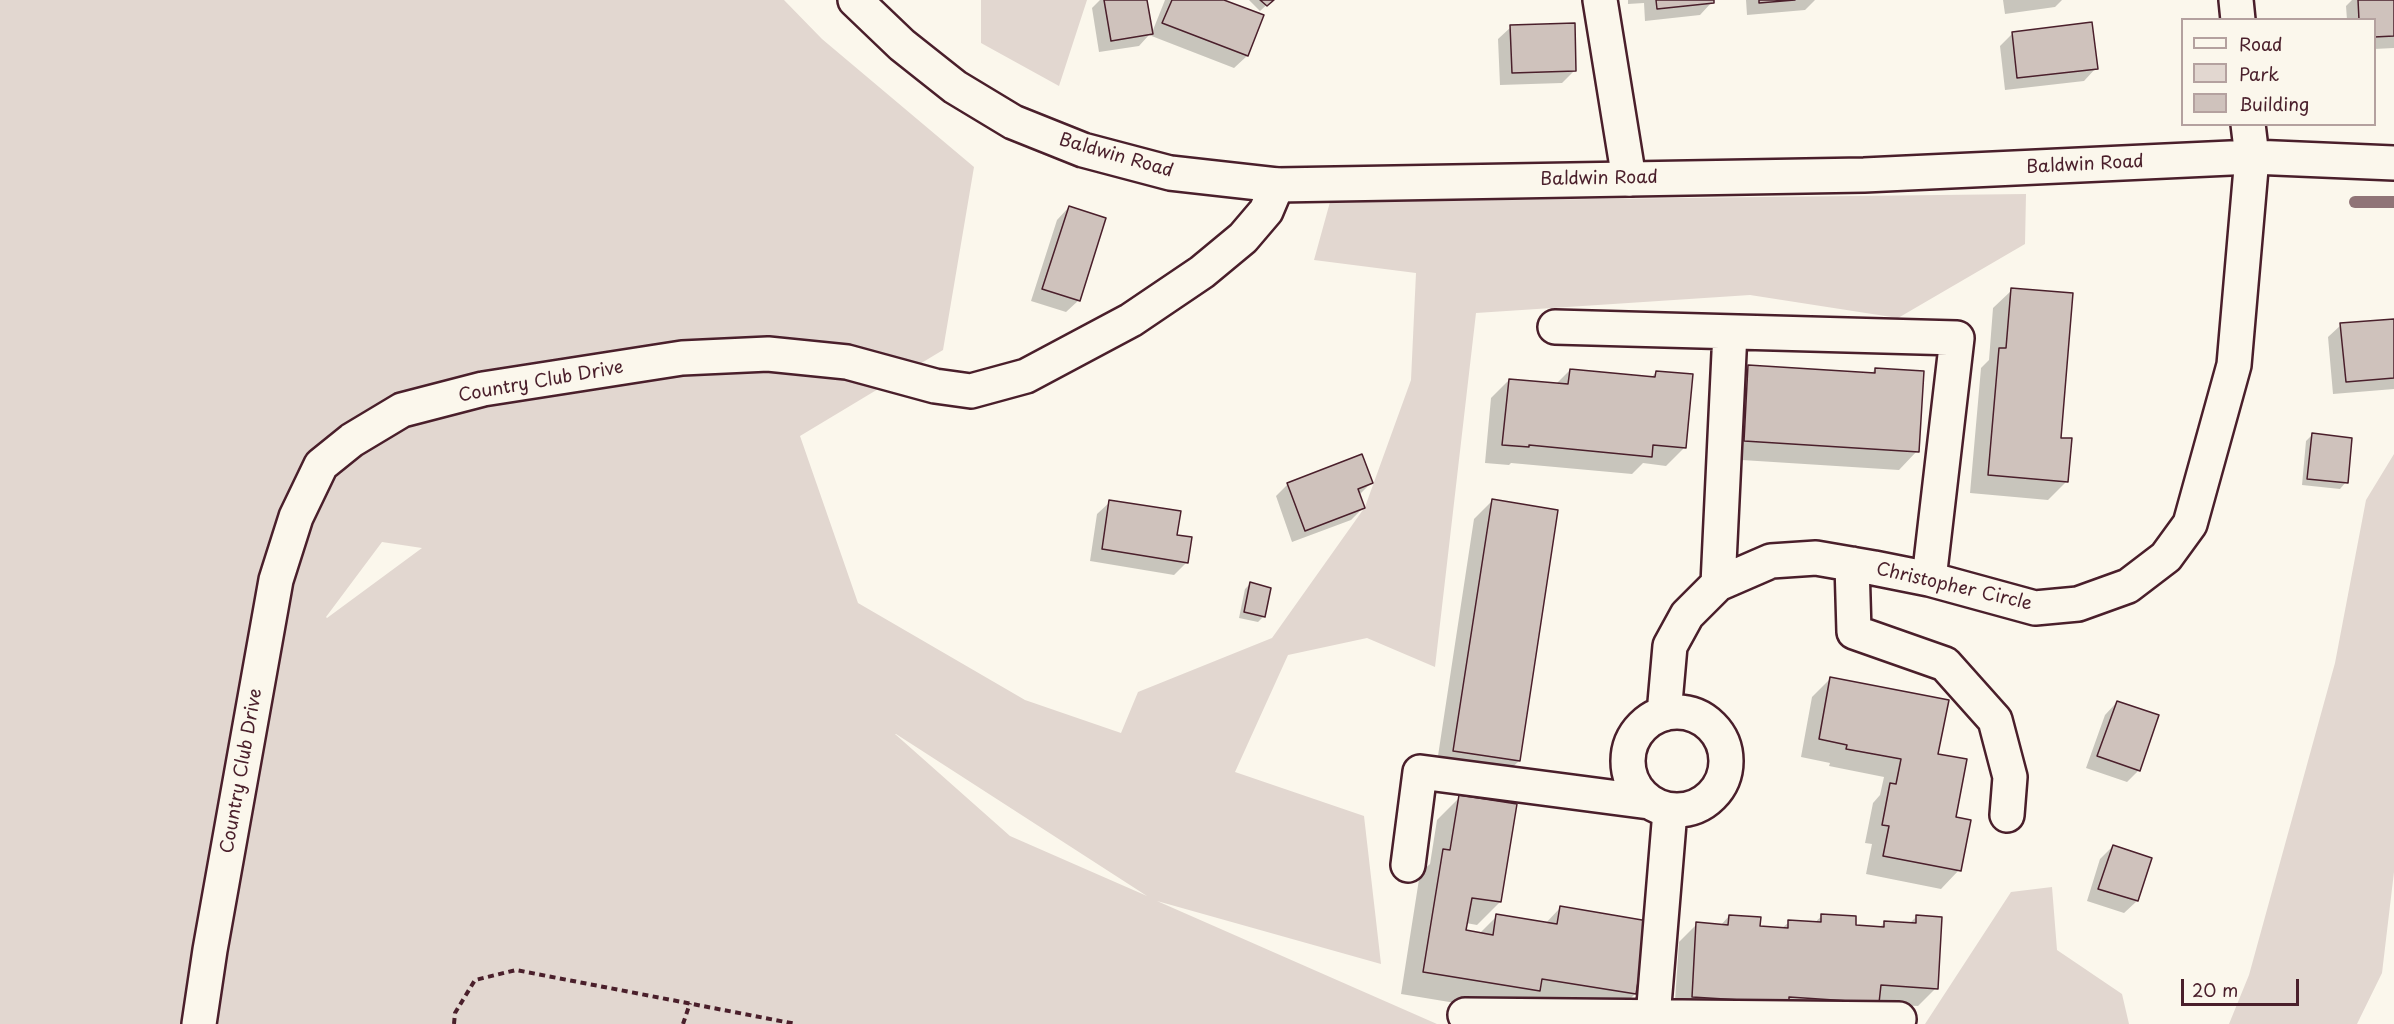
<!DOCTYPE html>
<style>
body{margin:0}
#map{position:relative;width:2394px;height:1024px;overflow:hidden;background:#fbf7ec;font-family:"Playpen Sans",sans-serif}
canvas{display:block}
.legend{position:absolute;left:2181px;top:18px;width:195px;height:108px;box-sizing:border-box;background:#fbf7ec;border:2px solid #b4a19f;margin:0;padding:8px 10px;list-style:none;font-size:18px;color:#4a1f2b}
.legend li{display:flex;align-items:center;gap:12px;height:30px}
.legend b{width:30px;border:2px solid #b4a19f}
.scale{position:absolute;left:2181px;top:979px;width:118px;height:27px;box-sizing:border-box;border:3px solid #4a1f2b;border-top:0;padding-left:8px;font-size:18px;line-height:21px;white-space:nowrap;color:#4a1f2b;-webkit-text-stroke:4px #fbf7ec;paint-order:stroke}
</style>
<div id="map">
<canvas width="2394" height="1024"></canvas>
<ul class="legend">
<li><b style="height:8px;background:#fbf7ec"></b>Road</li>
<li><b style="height:16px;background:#e2d7d0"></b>Park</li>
<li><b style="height:16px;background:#cfc2bc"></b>Building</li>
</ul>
<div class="scale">20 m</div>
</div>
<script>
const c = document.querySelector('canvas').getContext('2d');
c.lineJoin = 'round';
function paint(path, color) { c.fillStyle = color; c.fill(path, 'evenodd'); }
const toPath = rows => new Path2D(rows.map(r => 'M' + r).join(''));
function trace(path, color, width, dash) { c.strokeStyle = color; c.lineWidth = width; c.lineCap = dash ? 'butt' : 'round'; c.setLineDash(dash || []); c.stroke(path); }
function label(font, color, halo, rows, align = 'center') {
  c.font = font + ' "Playpen Sans",sans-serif'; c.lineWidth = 4.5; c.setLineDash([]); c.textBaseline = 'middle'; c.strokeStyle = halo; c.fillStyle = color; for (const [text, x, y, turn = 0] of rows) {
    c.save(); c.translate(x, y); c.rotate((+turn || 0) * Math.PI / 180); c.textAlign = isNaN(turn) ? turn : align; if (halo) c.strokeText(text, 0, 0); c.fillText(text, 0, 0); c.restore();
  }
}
const green = toPath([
 [0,0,784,0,822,39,974,167,943,350,800,436,858,603,1025,700,1121,733,1138,692,1272,638,1365,507,1411,380,1416,273,1314,260,1330,202,2026,194,2025,244,1898,318,1750,295,1476,313,1435,667,1367,638,1288,655,1235,772,1364,816,1381,964,1157,901,1437,1024,0,1024],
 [382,542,422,548,327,618,326,617],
 [895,734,896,734,1147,896,1010,836],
 [981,0,1087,0,1059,86,981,43],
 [2394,454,2394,872,2382,973,2357,1024,2229,1024,2249,975,2335,663,2366,500],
 [2052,887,2057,950,2122,994,2129,1024,1925,1024,2011,892]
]);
const shadow = toPath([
 [1100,0,1145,0,1151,35,1165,0,1220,0,1262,16,1247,56,1234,68,1149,35,1139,46,1099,52,1092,8],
 [1249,0,1272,0,1260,11],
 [1628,0,1712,0,1712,2,1700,15,1645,21,1644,3,1628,4],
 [1746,0,1815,0,1805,10,1747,15],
 [2003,0,2062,0,2055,7,2005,14],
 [2352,0,2394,0,2394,48,2374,49,2374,20,2347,20,2346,6],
 [1511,27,1575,70,1562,83,1500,85,1498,39],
 [2013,33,2096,68,2084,81,2005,90,2000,46],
 [1069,207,1079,300,1066,312,1031,301,1057,220],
 [2012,290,2059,439,2067,481,2048,500,1970,493,1981,368,1989,360,1993,308],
 [2394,320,2394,389,2333,394,2328,337,2341,325],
 [1749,367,1871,374,1875,369,1917,451,1899,470,1726,459,1730,385],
 [1570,370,1651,378,1656,372,1684,448,1666,466,1643,463,1632,474,1511,463,1509,465,1485,463,1491,398,1509,380,1556,384],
 [2312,435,2346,482,2340,489,2302,485,2306,441],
 [1371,483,1359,495,1364,507,1351,520,1292,542,1276,496,1288,484],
 [1492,501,1519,761,1500,779,1436,769,1474,519],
 [1110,502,1175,536,1187,562,1174,575,1090,561,1097,514],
 [1251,583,1264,616,1258,622,1239,618,1245,589],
 [1831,678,1937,755,1954,818,1959,870,1941,889,1866,874,1872,844,1865,843,1873,803,1880,795,1884,777,1829,766,1830,763,1801,757,1812,697],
 [2117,702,2139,770,2127,782,2086,768,2105,715],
 [1460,797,1500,902,1477,925,1466,923,1465,931,1479,934,1497,916,1545,924,1560,908,1635,994,1612,1017,1516,1013,1401,994,1420,873,1430,864,1437,820],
 [2113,846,2150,859,2137,901,2124,913,2087,901,2100,859],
 [1729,916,1759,928,1781,929,1789,922,1814,923,1822,916,1854,926,1879,928,1884,923,1909,924,1916,917,1936,988,1918,1006,1876,1004,1674,1015,1679,942,1697,924,1720,926]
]);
const stream = toPath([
 [2355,202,2394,202]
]);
const building = toPath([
 [1104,0,1147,0,1153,34,1111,41,1104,0],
 [1172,0,1224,0,1264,15,1248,56,1162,23,1172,0],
 [1260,0,1274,0,1267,6,1260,0],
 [1656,0,1714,0,1714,3,1657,9,1656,0],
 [1759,0,1795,0,1759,3,1759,0],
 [2358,0,2394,0,2394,36,2374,37,2374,20,2359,20,2358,0],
 [2092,22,2098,69,2017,78,2012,32,2092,22],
 [1575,23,1576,71,1512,73,1510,25,1575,23],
 [1069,206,1106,218,1080,301,1042,289,1069,206],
 [2011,288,2073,293,2061,438,2072,438,2068,482,1988,475,1999,348,2006,348,2011,288],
 [2394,319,2394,378,2346,382,2340,323,2394,319],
 [1748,365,1875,373,1875,368,1924,371,1919,452,1744,441,1748,365],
 [1570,369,1655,377,1656,371,1693,374,1686,448,1653,445,1652,457,1529,445,1529,447,1502,445,1509,379,1568,384,1570,369],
 [2312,433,2352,438,2348,483,2307,479,2312,433],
 [1362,454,1373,483,1358,489,1365,508,1305,531,1287,483,1362,454],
 [1492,499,1558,510,1520,761,1453,751,1492,499],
 [1109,500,1181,511,1177,535,1192,537,1188,563,1102,549,1109,500],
 [1250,582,1271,588,1265,617,1244,612,1250,582],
 [1830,677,1949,700,1938,754,1967,759,1956,817,1971,820,1961,871,1883,856,1889,826,1882,825,1890,783,1896,784,1901,759,1846,749,1847,745,1819,739,1830,677],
 [2117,701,2159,715,2140,771,2097,756,2117,701],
 [1459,795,1517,804,1501,902,1472,898,1466,930,1493,935,1496,914,1557,924,1560,906,1648,921,1636,994,1542,979,1540,991,1423,972,1443,849,1450,850,1459,795],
 [2113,845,2152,858,2138,901,2098,889,2113,845],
 [1821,914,1856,916,1856,925,1884,927,1884,921,1916,923,1916,915,1942,917,1938,989,1881,985,1879,1003,1789,997,1789,1003,1692,997,1696,922,1728,925,1729,915,1761,917,1760,926,1788,928,1788,920,1821,922,1821,914]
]);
const path = toPath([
 [454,1024,455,1013,475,980,516,970,796,1024],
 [683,1024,690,1003]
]);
const street = toPath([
 [1600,0,1629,179],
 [1555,327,1957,338,1929,579],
 [1852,564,1854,632,1945,664,1995,720,2010,777,2007,815],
 [1718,584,1730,332],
 '1628 761a49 49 0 1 1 98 0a49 49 0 1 1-98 0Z',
 [1664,714,1670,646,1687,615,1718,584,1771,561,1816,558,1874,568,1929,579,2035,608,2078,604,2128,586,2166,557,2190,524,2234,365,2252,157],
 [1408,865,1420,772,1649,802],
 [1465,1015,1899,1019],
 [1653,1017,1670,811],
 [199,1024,210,950,276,580,296,517,321,465,352,440,402,410,483,389,682,358,768,354,847,362,935,386,971,391,1026,376,1131,320,1202,272,1243,238,1266,211,1277,185]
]);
const secondary = toPath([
 [855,0,902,45,955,87,1013,122,1083,150,1170,173,1277,185,1864,175,2252,157,2394,163],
 [2236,0,2238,20],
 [2248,124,2252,157]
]);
const streetNames = [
 ["Baldwin Road",1116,156,16],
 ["Baldwin Road",2085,165,-3],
 ["Baldwin Road",1599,179,-1],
 ["Country Club Drive",541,382,-10],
 ["Christopher Circle",1954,587,13],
 ["Country Club Drive",242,771,-80]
];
paint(green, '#e2d7d0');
paint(shadow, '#0003');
trace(stream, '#907477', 12);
paint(building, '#cfc2bc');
trace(building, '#4a1f2b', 1.5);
trace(street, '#4a1f2b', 38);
trace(secondary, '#4a1f2b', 38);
trace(path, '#4a1f2b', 4, [6, 4.5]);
trace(street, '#fbf7ec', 33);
trace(secondary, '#fbf7ec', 33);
label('18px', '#4a1f2b', '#fbf7ec', streetNames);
</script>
